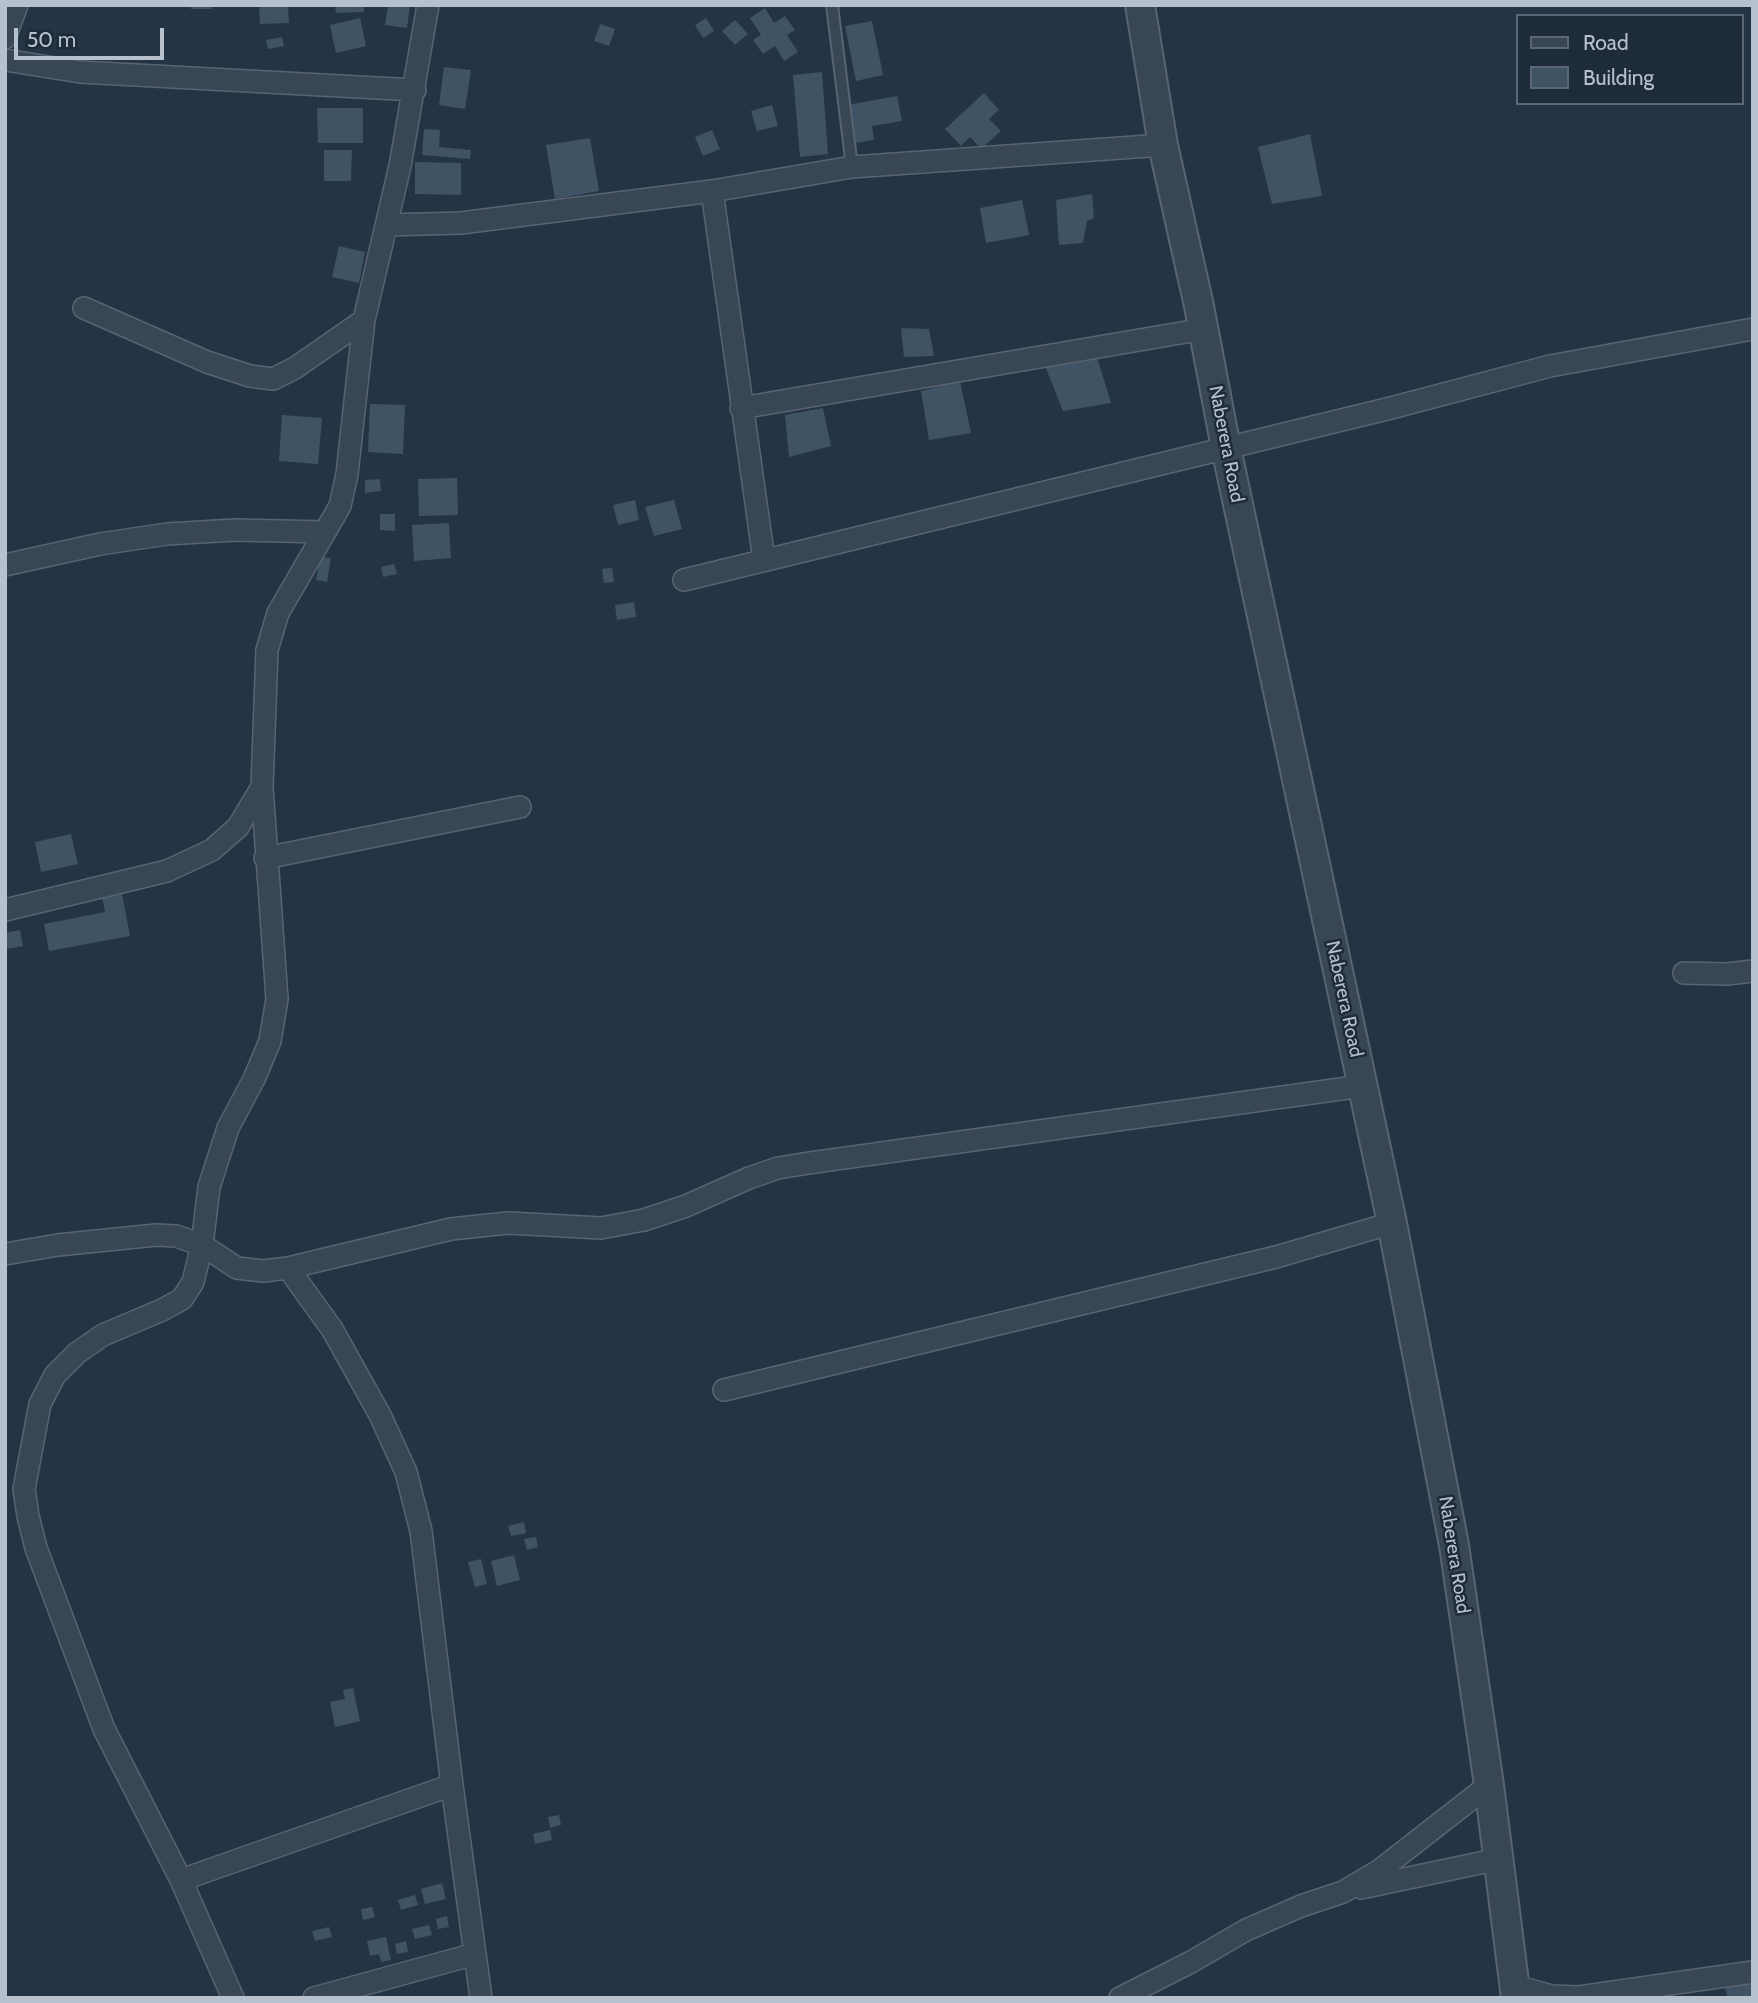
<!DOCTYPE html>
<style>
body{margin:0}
#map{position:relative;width:1758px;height:2003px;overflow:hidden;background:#253445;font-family:Cabin,sans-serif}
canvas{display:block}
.frame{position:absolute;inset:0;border:7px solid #b7c1ce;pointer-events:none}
.legend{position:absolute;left:1516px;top:14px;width:228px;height:91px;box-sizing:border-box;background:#1e2b3a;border:2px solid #5b6775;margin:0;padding:9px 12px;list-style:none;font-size:21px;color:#b7c1ce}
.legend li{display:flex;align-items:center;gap:14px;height:35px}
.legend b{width:35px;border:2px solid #5b6775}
.scale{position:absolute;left:14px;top:28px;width:150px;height:32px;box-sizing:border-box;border:4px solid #b7c1ce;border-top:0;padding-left:9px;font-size:21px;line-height:24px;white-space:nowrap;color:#b7c1ce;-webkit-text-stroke:5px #1e2b3a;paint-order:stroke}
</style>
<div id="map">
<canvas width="1758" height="2003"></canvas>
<div class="frame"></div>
<ul class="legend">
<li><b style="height:9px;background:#394654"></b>Road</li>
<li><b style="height:19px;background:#405364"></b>Building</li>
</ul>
<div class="scale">50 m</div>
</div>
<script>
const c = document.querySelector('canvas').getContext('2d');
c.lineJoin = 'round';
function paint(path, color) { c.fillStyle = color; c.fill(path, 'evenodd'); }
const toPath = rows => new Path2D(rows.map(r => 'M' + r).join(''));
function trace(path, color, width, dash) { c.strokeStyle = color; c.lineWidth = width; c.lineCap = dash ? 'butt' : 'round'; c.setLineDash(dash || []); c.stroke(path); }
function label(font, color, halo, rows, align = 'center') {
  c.font = font + ' Cabin,sans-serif'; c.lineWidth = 5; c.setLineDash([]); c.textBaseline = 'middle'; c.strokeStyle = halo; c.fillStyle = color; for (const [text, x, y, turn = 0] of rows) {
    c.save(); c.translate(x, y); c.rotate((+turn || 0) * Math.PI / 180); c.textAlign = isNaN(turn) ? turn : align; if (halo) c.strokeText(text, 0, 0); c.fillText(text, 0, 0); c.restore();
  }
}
const building = toPath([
 [191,5,212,5,212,9,191,9],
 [259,5,288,5,289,23,260,24],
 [335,5,364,5,364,12,336,13],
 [388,5,410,5,407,28,385,25],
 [765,8,774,23,785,16,795,30,787,35,798,52,784,61,775,46,763,54,753,40,761,35,750,18],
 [360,18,366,46,336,53,330,25],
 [706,18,714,31,703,38,695,25],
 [735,20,748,34,735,45,722,31],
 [872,21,883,75,856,81,845,26],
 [600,24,615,29,609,46,594,41],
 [282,37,284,46,268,49,266,40],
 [444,67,471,70,465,109,439,105],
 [822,72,828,154,800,157,793,75],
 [984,93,999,110,989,119,1001,131,981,149,970,137,961,146,945,129],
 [897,96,902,121,872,126,874,140,854,143,847,105],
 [772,105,778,126,757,131,751,111],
 [317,108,363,108,363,143,318,143],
 [424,129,440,130,439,147,471,150,470,159,422,155],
 [712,130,720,149,703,156,695,137],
 [1310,134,1322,196,1272,204,1258,147],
 [590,138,599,191,555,199,546,145],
 [324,150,352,150,351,181,324,181],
 [415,162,461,163,461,195,415,194],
 [1092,194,1094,218,1087,221,1083,243,1059,245,1056,200],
 [1022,200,1029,235,986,243,980,208],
 [339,246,365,252,359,283,332,277],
 [901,328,929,329,934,356,904,357],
 [1096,354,1111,403,1063,411,1045,366],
 [960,381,971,433,929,440,921,391],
 [370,404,405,405,403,454,368,452],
 [823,408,831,446,789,457,785,415],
 [282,415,322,418,318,464,279,461],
 [457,478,458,515,419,516,418,479],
 [380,479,381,491,365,493,365,480],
 [635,500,639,520,618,525,613,505],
 [674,500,682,529,654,536,645,507],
 [380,514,395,514,395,531,380,530],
 [449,523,451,558,414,561,412,525],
 [320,557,331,558,327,582,316,580],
 [394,564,397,574,383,577,381,567],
 [612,568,614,582,604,583,602,569],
 [634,602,636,617,617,620,615,605],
 [71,834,78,864,41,872,35,842],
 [121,888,130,936,49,951,44,924,105,912,101,892],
 [20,930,23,946,5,949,5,933],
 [524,1522,526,1533,511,1536,508,1526],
 [536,1537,538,1547,527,1550,524,1539],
 [514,1555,520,1580,497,1586,491,1561],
 [481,1559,487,1584,475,1587,468,1562],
 [353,1688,360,1721,335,1727,330,1702,345,1699,343,1690],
 [559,1815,561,1825,550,1828,548,1817],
 [550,1830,552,1840,535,1844,533,1834],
 [442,1883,446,1899,425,1904,421,1889],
 [415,1895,418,1905,401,1910,398,1900],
 [372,1907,375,1917,363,1920,361,1909],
 [447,1916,449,1927,438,1929,436,1919],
 [429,1925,432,1935,415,1939,412,1929],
 [329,1927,332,1937,315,1941,312,1931],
 [386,1937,391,1960,381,1962,379,1954,370,1956,367,1941],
 [406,1941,408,1952,397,1954,395,1944],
 [1753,1981,1753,1998,1728,1998,1725,1988]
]);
const service = toPath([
 [832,5,852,167]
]);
const minor = toPath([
 [5,38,17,5],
 [5,60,80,72,415,90],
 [712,191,764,560],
 [387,225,461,223,712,191,852,167,1163,145],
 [84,308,207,362,250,376,273,379,295,368,364,320],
 [741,408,1204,329],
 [5,565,100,544,167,534,235,530,325,532],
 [684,580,1391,408,1550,366,1753,329],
 [265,858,520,807],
 [5,910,167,871,212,850,238,827,262,787],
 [1684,973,1727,974,1753,971],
 [5,1254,58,1245,156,1235,176,1236,202,1245,237,1268,263,1271,288,1268,451,1229,508,1223,601,1228,644,1220,686,1206,749,1178,778,1168,809,1163,1362,1086],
 [288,1268,332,1329,380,1415,406,1472,421,1531,452,1785,481,1998],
 [724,1390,1276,1257,1392,1223],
 [181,1880,452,1785],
 [1361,1888,1499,1859],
 [1515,1986,1552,1996,1579,1997,1753,1972],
 [233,1998,181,1880,104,1729,36,1548,28,1516,24,1489,40,1404,55,1375,77,1353,103,1335,162,1310,182,1299,193,1282,202,1245,209,1187,228,1128,254,1079,270,1041,277,999,262,787,267,650,278,613,340,506,347,474,364,320,400,166,428,5],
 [314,1998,475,1954],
 [1120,1998,1191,1962,1246,1930,1301,1906,1343,1892,1380,1870,1489,1785]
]);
const tertiary = toPath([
 [1140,5,1163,145,1199,306,1226,448,1392,1223,1454,1545,1489,1785,1516,1998]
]);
const streetNames = [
 ["Naberera Road",1226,444,79],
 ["Naberera Road",1344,999,78],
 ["Naberera Road",1454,1555,81]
];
paint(building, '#405364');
trace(service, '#586472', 14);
trace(minor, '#586472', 24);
trace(tertiary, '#586472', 32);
trace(service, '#394654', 10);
trace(minor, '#394654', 21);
trace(tertiary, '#394654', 28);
label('19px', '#b7c1ce', '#1e2b3a', streetNames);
</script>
